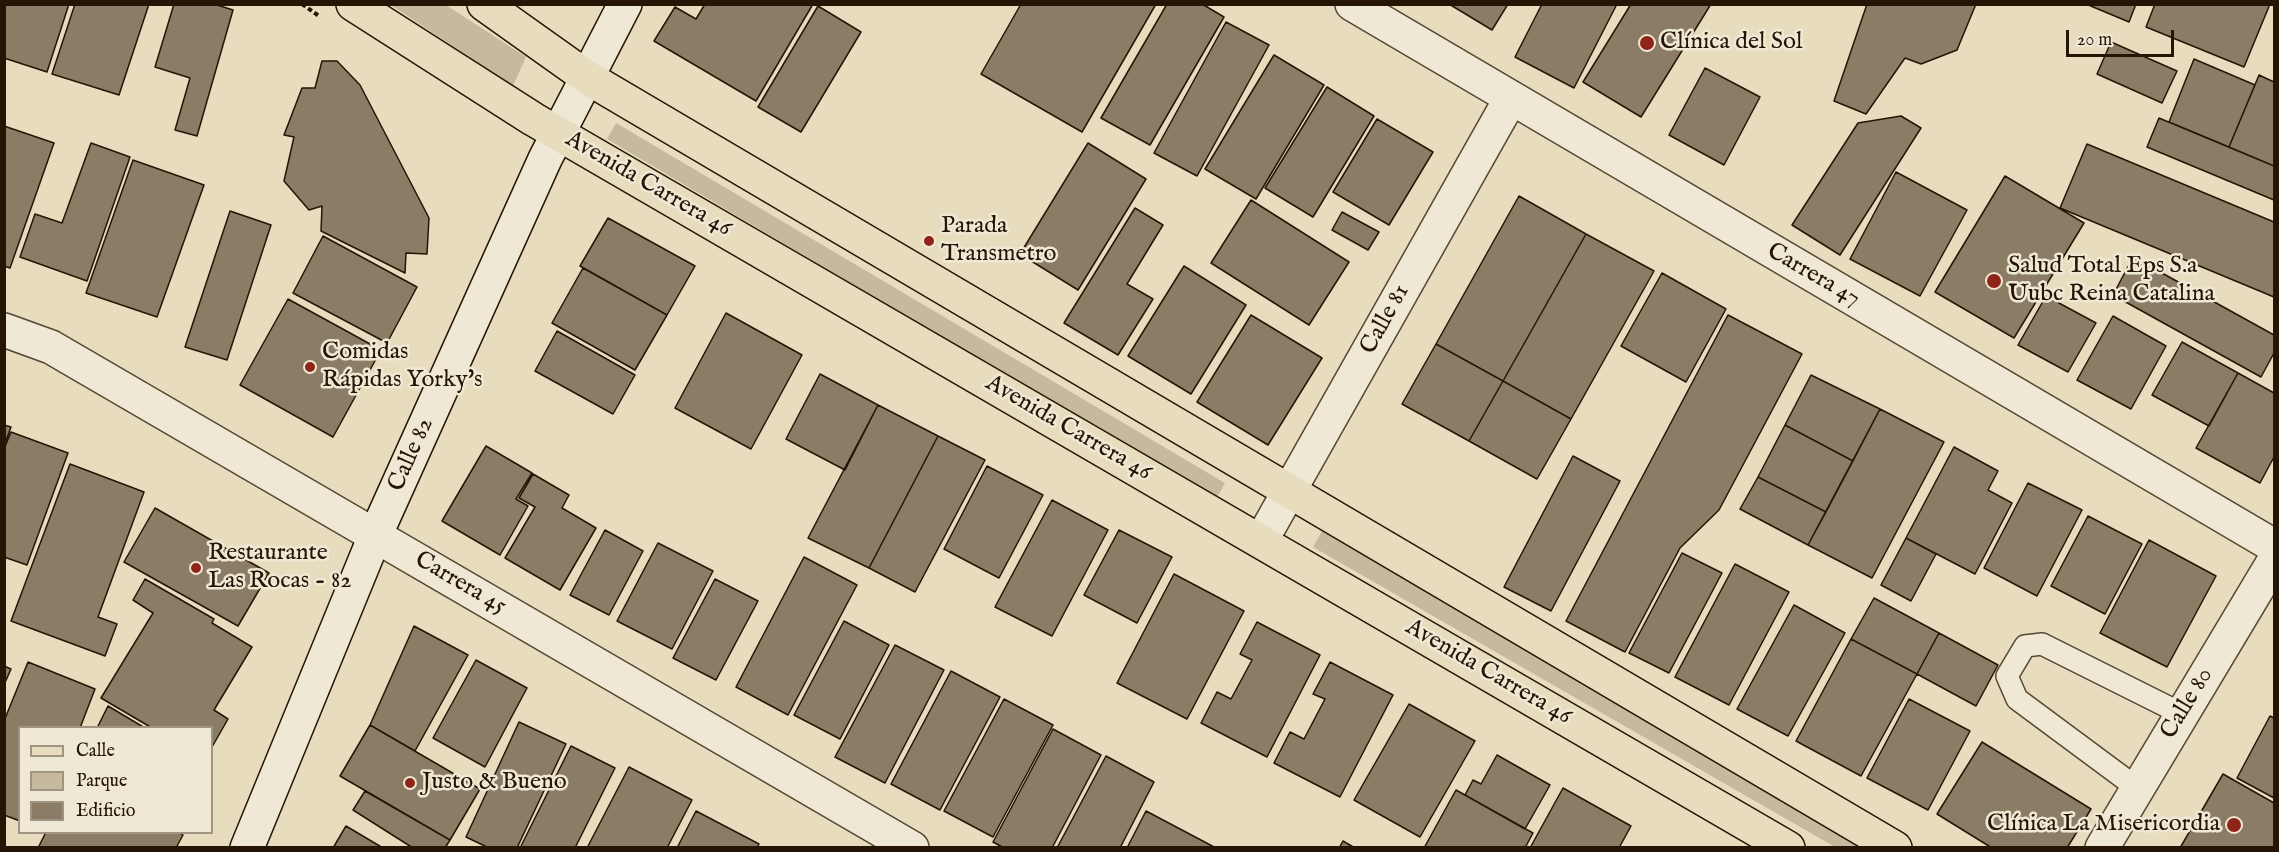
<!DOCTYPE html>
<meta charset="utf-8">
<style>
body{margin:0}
#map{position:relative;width:2279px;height:852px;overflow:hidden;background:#e7dcbd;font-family:"IM FELL English",serif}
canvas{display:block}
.frame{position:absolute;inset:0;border:6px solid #251505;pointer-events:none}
.legend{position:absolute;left:18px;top:726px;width:195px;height:108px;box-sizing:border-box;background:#efe8d4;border:2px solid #9e9481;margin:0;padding:8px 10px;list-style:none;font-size:18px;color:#251505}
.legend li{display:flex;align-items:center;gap:12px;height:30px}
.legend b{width:30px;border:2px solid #9e9481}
.scale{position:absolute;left:2066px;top:30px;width:108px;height:27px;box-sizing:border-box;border:3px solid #251505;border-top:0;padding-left:8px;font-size:18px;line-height:21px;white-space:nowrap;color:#251505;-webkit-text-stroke:4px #efe8d4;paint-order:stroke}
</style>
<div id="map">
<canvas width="2279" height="852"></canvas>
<div class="frame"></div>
<ul class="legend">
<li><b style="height:8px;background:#e7dcbd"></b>Calle</li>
<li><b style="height:16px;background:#c6ba9e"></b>Parque</li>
<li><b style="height:16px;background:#8a7c65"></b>Edificio</li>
</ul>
<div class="scale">20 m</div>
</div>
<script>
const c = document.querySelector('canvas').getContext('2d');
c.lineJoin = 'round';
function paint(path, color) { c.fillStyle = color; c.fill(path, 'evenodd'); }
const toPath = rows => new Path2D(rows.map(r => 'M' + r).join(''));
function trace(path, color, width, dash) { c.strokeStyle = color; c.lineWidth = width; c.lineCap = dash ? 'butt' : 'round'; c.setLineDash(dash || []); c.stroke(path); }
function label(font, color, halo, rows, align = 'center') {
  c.font = font + ' "IM FELL English",serif'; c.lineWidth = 5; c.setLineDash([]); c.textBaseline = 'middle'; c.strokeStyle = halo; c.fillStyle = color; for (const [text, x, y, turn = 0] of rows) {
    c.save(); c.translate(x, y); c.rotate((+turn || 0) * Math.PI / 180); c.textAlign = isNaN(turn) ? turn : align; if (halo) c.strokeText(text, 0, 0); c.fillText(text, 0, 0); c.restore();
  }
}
const green = toPath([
 [391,5,446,5,526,57,513,86],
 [616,123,1225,483,1216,499,607,139],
 [1322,531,1870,847,1835,847,1313,547]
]);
const building = toPath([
 [4,4,69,4,47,72,4,58,4,4],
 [75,4,149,4,119,95,52,74,75,4],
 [174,4,214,4,233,10,197,136,175,130,190,78,155,67,174,4],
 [705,4,813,4,756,101,654,41,675,7,696,19,705,4],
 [1021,4,1156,4,1082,132,981,74,1021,4],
 [1167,4,1202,4,1224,17,1150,145,1101,118,1167,4],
 [1449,4,1508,4,1492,30,1449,4],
 [1542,4,1617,4,1574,88,1515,57,1542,4],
 [1631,4,1711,4,1641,117,1583,82,1631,4],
 [1867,4,1976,4,1957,50,1921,64,1905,58,1866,114,1834,101,1867,4],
 [2086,4,2136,4,2129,22,2086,4],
 [2155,4,2270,4,2244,67,2146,27,2155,4],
 [818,6,861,32,801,132,758,107,818,6],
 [1226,22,1269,45,1197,176,1154,153,1226,22],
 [2111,42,2177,71,2162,103,2097,74,2111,42],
 [1274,55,1324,85,1256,199,1205,169,1274,55],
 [2194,59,2255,85,2229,147,2169,122,2194,59],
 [322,61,337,61,360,85,429,218,427,254,406,253,405,273,321,231,322,206,309,210,284,181,294,137,284,135,302,88,315,88,322,61],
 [1705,68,1760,97,1724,165,1669,135,1705,68],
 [2259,75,2274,82,2274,166,2229,147,2259,75],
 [1327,87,1374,116,1313,217,1265,188,1327,87],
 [1901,116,1921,128,1840,255,1792,225,1858,123,1901,116],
 [2159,118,2274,166,2274,200,2147,147,2159,118],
 [1377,119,1433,152,1389,225,1333,192,1377,119],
 [4,126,54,143,10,268,4,266,4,126],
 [91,143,130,157,87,281,20,257,35,214,62,223,91,143],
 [1088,143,1146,179,1078,290,1020,254,1088,143],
 [2087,144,2274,222,2274,297,2060,208,2087,144],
 [133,160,204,185,157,317,86,293,133,160],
 [1896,172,1967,210,1920,296,1850,259,1896,172],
 [2005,176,2084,223,2014,338,1935,292,2005,176],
 [1519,196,1586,234,1503,381,1436,344,1519,196],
 [1251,200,1349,262,1309,325,1211,263,1251,200],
 [1135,208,1163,225,1127,284,1153,299,1118,355,1064,323,1135,208],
 [230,211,271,225,227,360,185,347,230,211],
 [1342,212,1379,232,1368,250,1332,230,1342,212],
 [608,218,695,266,667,315,580,266,608,218],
 [1586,234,1654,271,1571,419,1503,381,1586,234],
 [323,236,417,287,387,343,293,293,323,236],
 [2133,257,2274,335,2274,353,2261,377,2113,295,2133,257],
 [1184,266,1246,305,1191,394,1128,356,1184,266],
 [583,268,667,315,635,370,552,323,583,268],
 [1662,273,1726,309,1686,382,1621,346,1662,273],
 [2046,296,2096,323,2068,372,2018,345,2046,296],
 [288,299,381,350,333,437,240,385,288,299],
 [726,313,802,355,751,449,675,408,726,313],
 [1251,315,1322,358,1268,445,1197,402,1251,315],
 [1728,315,1802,354,1719,510,1680,548,1625,652,1566,621,1728,315],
 [2113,316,2166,346,2131,409,2077,380,2113,316],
 [557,331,635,375,613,414,535,371,557,331],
 [2182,342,2238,373,2209,426,2152,395,2182,342],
 [1436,344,1503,381,1469,441,1402,404,1436,344],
 [2238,373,2274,393,2274,457,2260,483,2196,448,2238,373],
 [820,374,878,405,845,470,786,439,820,374],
 [1811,375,1880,409,1853,461,1785,425,1811,375],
 [1503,381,1571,419,1537,479,1469,441,1503,381],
 [878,405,938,436,869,568,808,538,878,405],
 [1880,409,1944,442,1872,578,1808,545,1880,409],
 [4,425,11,427,4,446,4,425],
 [1785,425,1853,461,1826,512,1758,477,1785,425],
 [11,432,68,453,27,565,4,557,4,449,11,432],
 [938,436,985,460,915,592,869,568,938,436],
 [486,446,532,473,516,499,528,506,500,555,442,521,486,446],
 [1954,447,1998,471,1988,490,2012,503,1975,574,1906,538,1954,447],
 [1573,456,1620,481,1551,611,1504,587,1573,456],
 [70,464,144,492,98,617,117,624,105,656,11,621,70,464],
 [987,466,1043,495,999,578,944,549,987,466],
 [533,474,569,495,562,508,596,528,560,590,505,558,535,507,519,498,533,474],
 [1758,477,1826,512,1808,545,1740,509,1758,477],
 [2028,483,2082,510,2037,596,1984,568,2028,483],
 [1052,500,1108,530,1052,636,995,607,1052,500],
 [155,508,269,573,238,626,124,562,155,508],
 [2088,516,2142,544,2105,614,2051,586,2088,516],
 [605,530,643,551,609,615,570,595,605,530],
 [1119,530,1172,557,1137,623,1084,595,1119,530],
 [1906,538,1936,554,1911,601,1881,585,1906,538],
 [2149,540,2216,576,2167,667,2100,633,2149,540],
 [658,543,713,571,672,649,617,621,658,543],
 [1682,553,1722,573,1669,673,1629,653,1682,553],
 [804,557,857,585,788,715,736,687,804,557],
 [1735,564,1789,592,1729,705,1675,677,1735,564],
 [1174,574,1244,611,1187,719,1117,683,1174,574],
 [145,579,214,619,212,623,252,647,214,710,228,719,212,747,212,728,152,728,101,698,153,613,133,600,145,579],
 [715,579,758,601,716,680,673,658,715,579],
 [1874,598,1939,633,1917,674,1851,639,1874,598],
 [1794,605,1845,633,1788,736,1737,709,1794,605],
 [844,621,889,645,840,739,794,715,844,621],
 [1257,622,1320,655,1267,757,1201,723,1217,692,1231,699,1252,660,1240,654,1257,622],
 [414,626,468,655,415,751,370,725,414,626],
 [1939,633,1998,665,1976,706,1917,674,1939,633],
 [1851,639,1917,674,1861,776,1796,741,1851,639],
 [895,645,944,670,885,783,835,757,895,645],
 [476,660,527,688,485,767,433,738,476,660],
 [28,662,95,689,80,728,20,728,20,821,4,815,4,721,28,662],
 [1330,662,1393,695,1340,797,1274,763,1290,732,1304,739,1325,699,1313,694,1330,662],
 [4,666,11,669,4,685,4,666],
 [951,671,1000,697,940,810,891,784,951,671],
 [1004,699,1053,725,993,837,944,811,1004,699],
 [1909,699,1970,731,1928,810,1867,778,1909,699],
 [1409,704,1475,741,1420,837,1354,800,1409,704],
 [108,706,145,728,97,728,108,706],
 [2270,716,2274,718,2274,798,2237,778,2270,716],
 [519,722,566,744,517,848,489,848,466,837,519,722],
 [370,725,480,789,450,840,340,776,370,725],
 [1053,729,1101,755,1052,848,1004,848,993,842,1053,729],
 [1982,742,2091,809,2067,848,1992,848,1937,814,1982,742],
 [571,746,615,768,575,848,520,848,571,746],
 [1497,755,1550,785,1525,829,1465,795,1473,780,1481,784,1497,755],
 [1106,756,1154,782,1120,848,1057,848,1106,756],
 [629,767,692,800,667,848,587,848,629,767],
 [2223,774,2274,803,2274,848,2180,848,2223,774],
 [1563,788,1631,826,1619,848,1530,848,1563,788],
 [1456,790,1533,833,1525,848,1424,848,1456,790],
 [365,791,450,840,445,848,413,848,353,810,365,791],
 [696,811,759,844,757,848,677,848,696,811],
 [1146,811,1216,848,1127,848,1146,811],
 [346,826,383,848,333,848,346,826],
 [46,832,179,832,183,835,176,848,38,848,46,832],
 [1343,841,1355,848,1339,848,1343,841]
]);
const path = toPath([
 [302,4,319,16]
]);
const service = toPath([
 [2137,788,2017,699,2007,676,2025,646,2042,644,2182,714]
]);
const minor = toPath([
 [1352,4,2274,546],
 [4,330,51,347,912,848],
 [1261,541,1511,98],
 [2102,848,2274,561]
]);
const secondary = toPath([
 [247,848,375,536,545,159,625,4]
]);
const primary = toPath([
 [353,4,533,119,1788,848],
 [484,4,588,78,1895,848]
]);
const markers = [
 [1647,43,8,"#8f2418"],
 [929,241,6,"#8f2418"],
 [1994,281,8,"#8f2418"],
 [310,367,6,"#8f2418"],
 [196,568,6,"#8f2418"],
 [410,783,6,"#8f2418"],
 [2234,825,8,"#8f2418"]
];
const poiNames = [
 ["Clínica del Sol",1660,43],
 ["Parada",941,227],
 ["Transmetro",941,255],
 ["Salud Total Eps S.a",2008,267],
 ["Uubc Reina Catalina",2008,295],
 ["Comidas",322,353],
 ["Rápidas Yorky's",322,381],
 ["Restaurante",208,554],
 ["Las Rocas - 82",208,582],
 ["Justo & Bueno",422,783],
 ["Clínica La Misericordia",2220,825,"right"]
];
const streetNames = [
 ["Avenida Carrera 46",648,185,30],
 ["Carrera 47",1813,276,30],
 ["Calle 81",1386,320,-61],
 ["Avenida Carrera 46",1068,429,30],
 ["Calle 82",412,455,-66],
 ["Carrera 45",460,584,30],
 ["Avenida Carrera 46",1488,673,30],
 ["Calle 80",2188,704,-59]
];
paint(green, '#c6ba9e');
paint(building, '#8a7c65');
trace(building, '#251505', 1.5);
trace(service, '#564733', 24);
trace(minor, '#564733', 36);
trace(secondary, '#251505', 36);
trace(primary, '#251505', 36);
trace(path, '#251505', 4, [4.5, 3]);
trace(service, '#efe8d4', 21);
trace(minor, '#efe8d4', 33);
trace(secondary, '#efe8d4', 33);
trace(primary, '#e7dcbd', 33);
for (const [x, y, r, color] of markers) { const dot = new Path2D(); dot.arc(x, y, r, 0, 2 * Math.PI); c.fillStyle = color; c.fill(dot); trace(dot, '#efe8d4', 2); }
label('24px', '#251505', '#efe8d4', poiNames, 'left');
label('24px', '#251505', '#efe8d4', streetNames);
</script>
